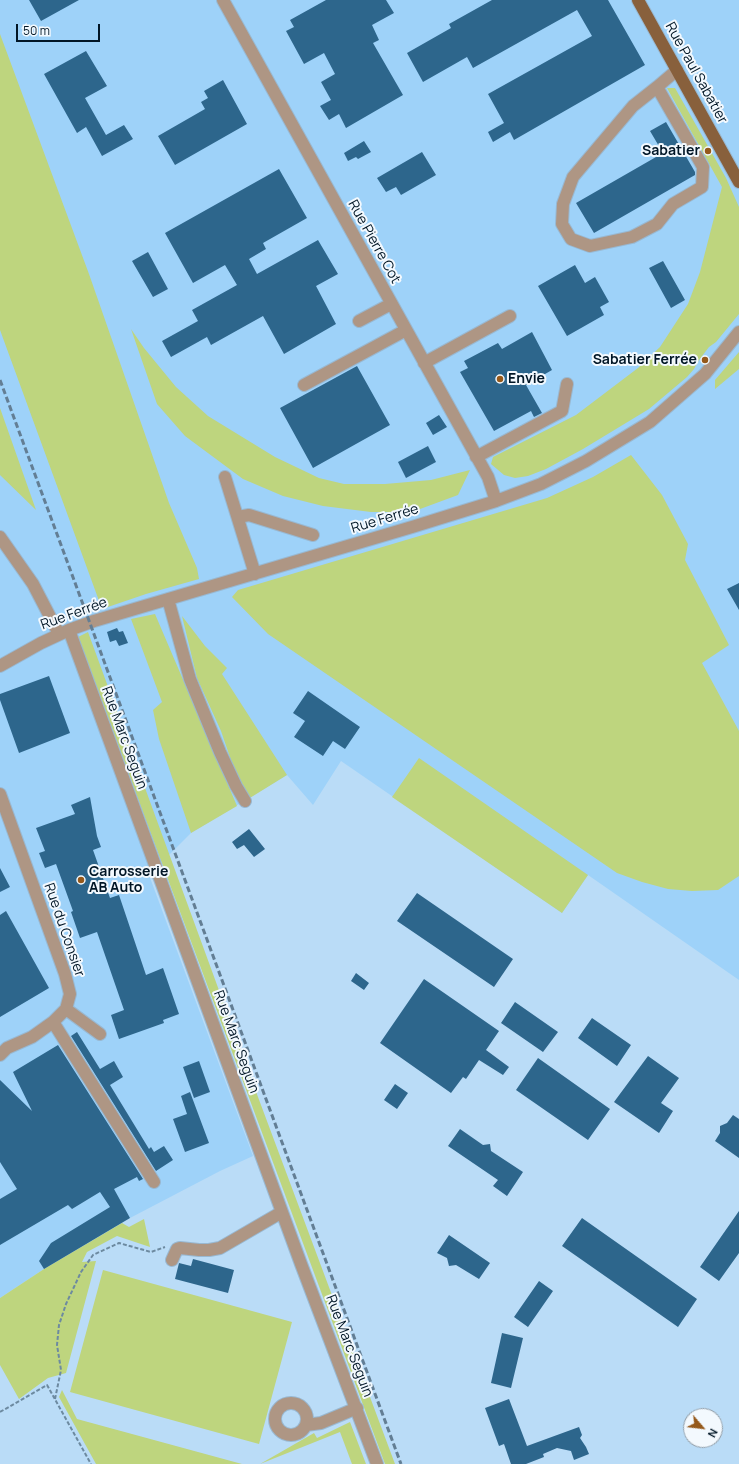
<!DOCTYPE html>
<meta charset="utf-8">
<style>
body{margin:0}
#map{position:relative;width:739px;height:1464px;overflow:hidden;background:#badcf7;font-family:Manrope,sans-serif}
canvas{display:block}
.north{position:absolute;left:683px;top:1408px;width:40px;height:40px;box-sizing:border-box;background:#f3f9fe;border:1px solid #929ea8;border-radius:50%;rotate:118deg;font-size:11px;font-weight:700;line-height:16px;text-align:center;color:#011626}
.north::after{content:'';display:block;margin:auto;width:14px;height:18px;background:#95591b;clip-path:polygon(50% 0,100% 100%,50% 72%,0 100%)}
.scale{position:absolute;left:16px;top:24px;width:84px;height:18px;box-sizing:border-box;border:2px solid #011626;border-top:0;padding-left:5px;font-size:12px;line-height:14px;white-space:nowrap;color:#011626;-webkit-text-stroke:3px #f3f9fe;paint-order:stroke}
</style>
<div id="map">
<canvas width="739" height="1464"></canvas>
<div class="north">N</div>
<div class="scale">50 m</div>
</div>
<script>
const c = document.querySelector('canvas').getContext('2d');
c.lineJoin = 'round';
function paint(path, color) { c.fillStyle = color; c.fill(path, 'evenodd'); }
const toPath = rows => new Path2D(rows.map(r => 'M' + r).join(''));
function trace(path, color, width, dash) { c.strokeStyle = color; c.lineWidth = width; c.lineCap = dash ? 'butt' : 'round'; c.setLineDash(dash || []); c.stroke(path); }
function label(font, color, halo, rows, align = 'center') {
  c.font = font + ' Manrope,sans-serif'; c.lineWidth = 4; c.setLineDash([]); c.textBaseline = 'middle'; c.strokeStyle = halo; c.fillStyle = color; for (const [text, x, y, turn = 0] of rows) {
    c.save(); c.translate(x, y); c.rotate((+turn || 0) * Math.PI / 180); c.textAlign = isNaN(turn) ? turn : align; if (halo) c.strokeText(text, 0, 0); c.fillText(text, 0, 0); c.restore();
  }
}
const built = toPath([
 [0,0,739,0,739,980,588,875,562,913,341,761,313,805,287,775,191,833,149,875,253,1156,220,1171,130,1218,44,1269,0,1298]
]);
const green = toPath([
 [0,34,89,274,169,503,197,568,199,579,146,594,102,609,0,330],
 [667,88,675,88,726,178,739,207,739,314,716,342,709,347,699,360,694,369,687,377,649,409,583,449,546,469,528,476,515,478,504,475,491,464,493,457,576,415,638,368,660,347,688,304,700,272,722,187],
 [131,329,144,348,176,387,208,416,275,457,319,478,344,484,385,484,431,480,470,470,458,495,412,512,371,512,323,506,283,496,243,479,185,436,157,404],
 [739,352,739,369,715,389,715,380],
 [0,408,36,510,0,475],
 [631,455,662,495,688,544,685,560,729,645,702,663,739,731,739,876,718,890,692,891,668,889,642,882,617,873,268,634,232,597,238,590,547,498,593,477],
 [155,614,237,806,191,833,159,739,153,710,162,702,131,619],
 [182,616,205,646,227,668,222,674,287,775,245,801,221,731,197,678],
 [88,632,258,1097,395,1464,385,1464,78,637],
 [419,758,588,875,562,913,392,797],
 [144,1219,150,1247,117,1236,87,1252,82,1262,96,1261,66,1373,48,1378,19,1399,0,1365,0,1298,44,1269,122,1223,129,1227],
 [103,1270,292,1322,259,1444,70,1392],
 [62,1390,77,1419,242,1464,96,1464,59,1397],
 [350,1422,366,1464,352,1464,340,1432,260,1464,314,1433,317,1438]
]);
const building = toPath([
 [29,0,79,0,41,21],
 [326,0,386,0,394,13,372,25,379,40,373,43,403,95,346,128,339,114,329,120,320,106,331,100,321,82,335,74,324,53,304,64,286,31,294,27,290,20],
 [492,0,608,0,645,65,514,140,510,132,493,142,488,132,504,123,488,94,592,36,577,10,473,68,467,57,423,82,407,53,451,28,449,24],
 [86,51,107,86,85,98,106,135,124,125,133,139,102,156,86,127,77,133,44,74],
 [223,80,247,124,175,165,158,136,205,109,201,102,208,98,204,91],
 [666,122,695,172,695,175,594,233,576,203,663,153,650,131],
 [364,141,371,152,358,159,356,157,348,161,344,153],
 [422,152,436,175,401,195,396,187,386,192,377,178],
 [279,169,307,218,263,243,266,249,249,259,257,274,318,240,338,274,316,286,336,324,284,354,263,316,211,345,207,337,171,357,162,341,198,321,192,310,237,285,225,265,193,283,165,233],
 [148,252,168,289,153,297,132,261],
 [663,261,685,300,671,308,649,268],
 [575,265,585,283,595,277,609,302,600,307,604,315,567,336,538,286],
 [532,332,552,370,526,385,542,413,534,417,531,411,494,431,460,372,468,368,464,361,498,343,502,349],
 [357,366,390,425,313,468,280,408],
 [439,415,447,427,433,435,426,423],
 [428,446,436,462,406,478,398,462],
 [739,583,739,610,727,589],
 [117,628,119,632,123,631,128,643,119,646,116,640,110,642,107,632],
 [49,676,70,733,19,753,0,700,0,694],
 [308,691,360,727,345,749,333,741,323,756,294,737,305,721,293,713],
 [90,797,97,836,101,847,93,850,110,898,119,895,146,975,163,968,179,1014,163,1020,164,1023,119,1039,111,1015,124,1010,97,932,80,938,71,912,73,911,56,864,45,868,39,853,45,851,36,828,75,814,71,805],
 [249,829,265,849,254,857,244,845,237,849,232,842],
 [0,868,10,887,0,892],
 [417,893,513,959,494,987,397,921],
 [6,911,49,988,0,1017,0,915],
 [356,973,369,983,364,990,351,981],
 [424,979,499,1031,486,1050,509,1067,503,1075,479,1060,466,1079,463,1077,451,1093,380,1043],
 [515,1002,558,1032,543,1052,501,1023],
 [592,1018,631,1045,617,1066,578,1038],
 [77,1032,100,1069,114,1061,123,1077,110,1085,149,1149,151,1147,154,1152,164,1146,173,1160,156,1171,71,1036],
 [58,1045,143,1179,139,1181,137,1177,114,1189,130,1218,44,1269,39,1261,51,1243,110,1207,100,1192,72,1209,68,1205,0,1245,0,1199,17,1189,0,1162,0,1080,32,1111,13,1072],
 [648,1056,679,1078,661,1103,673,1111,659,1133,614,1102],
 [538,1058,610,1109,588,1140,516,1090],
 [199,1061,210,1092,194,1098,183,1067],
 [395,1084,408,1093,397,1109,384,1100],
 [190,1092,209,1143,185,1152,173,1119,187,1114,181,1096],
 [733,1115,739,1119,739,1158,715,1141,720,1133,720,1126,727,1123],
 [460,1129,483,1145,490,1144,491,1151,523,1172,507,1196,493,1186,498,1180,448,1146],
 [739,1211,739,1253,719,1281,700,1267],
 [582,1218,697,1299,678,1327,562,1246],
 [449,1235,490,1263,479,1279,456,1265,449,1266,447,1258,437,1253],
 [193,1259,234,1270,228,1293,175,1279,179,1263,191,1266],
 [539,1281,553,1291,528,1327,514,1317],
 [502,1333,523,1338,511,1388,491,1383],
 [509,1399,527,1446,579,1427,582,1435,580,1438,586,1447,589,1454,574,1460,571,1451,557,1448,543,1454,544,1457,526,1464,511,1464,504,1444,499,1446,485,1408]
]);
const path = toPath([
 [55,1399,61,1370,57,1345,59,1325,66,1304,81,1272,93,1255,119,1243,151,1252,165,1247],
 [0,1412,47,1385,91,1464]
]);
const minor = toPath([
 [223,0,488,477,496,501],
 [657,87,703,167,702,187,673,204,657,224,632,237,590,246,571,239,562,224,563,204,573,177,633,106,657,87,677,70],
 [359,321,391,304],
 [424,363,510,316],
 [304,385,406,330],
 [476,457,562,411,567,384],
 [225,477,255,574],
 [238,517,249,515,313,535],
 [0,537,33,584,59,634],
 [168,599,190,679,220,752,236,786,245,801],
 [69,630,301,1264,377,1464],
 [0,666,41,643,69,630,94,621,412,527,496,501,541,484,586,461,650,422,705,374,739,332],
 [0,794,65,974,70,994,66,1009,53,1022,32,1037,7,1048,0,1055],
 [66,1009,100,1034],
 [53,1022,154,1182],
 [172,1260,177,1249,180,1248,199,1250,209,1250,220,1248,282,1212],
 '275 1419a16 16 0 1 1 32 0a16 16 0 1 1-32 0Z',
 [306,1425,321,1423,357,1408]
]);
const major = toPath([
 [638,0,739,182]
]);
const rail = toPath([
 [0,380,401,1464]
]);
const markers = [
 [708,151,4,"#95591b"],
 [705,360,4,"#95591b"],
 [500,379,4,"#95591b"],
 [81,880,4,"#95591b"]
];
const streetNames = [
 ["Rue Paul Sabatier",696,73,61],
 ["Rue Pierre Cot",374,242,61],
 ["Rue Ferrée",385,519,-17],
 ["Rue Ferrée",74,614,-20],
 ["Rue Marc Seguin",124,738,70],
 ["Rue du Consier",64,930,71],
 ["Rue Marc Seguin",236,1042,70],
 ["Rue Marc Seguin",349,1346,69]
];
const poiNames = [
 ["Sabatier",700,151],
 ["Sabatier Ferrée",697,360],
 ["Envie",508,379,"left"],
 ["Carrosserie",89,872,"left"],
 ["AB Auto",89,888,"left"]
];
paint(built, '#9ed2f9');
paint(green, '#bed57e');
paint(building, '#2d668c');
trace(minor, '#99b8d1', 14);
trace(major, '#99b8d1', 14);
trace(path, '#6d8aa0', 2, [4, 2]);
trace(minor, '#ae9684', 12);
trace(major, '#88603c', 12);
trace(rail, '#637e94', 3, [6, 3]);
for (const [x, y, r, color] of markers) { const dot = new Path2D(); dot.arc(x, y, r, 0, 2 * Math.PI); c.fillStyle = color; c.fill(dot); trace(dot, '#f3f9fe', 1.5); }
label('14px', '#011626', '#f3f9fe', streetNames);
label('bold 14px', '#011626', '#f3f9fe', poiNames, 'right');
</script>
